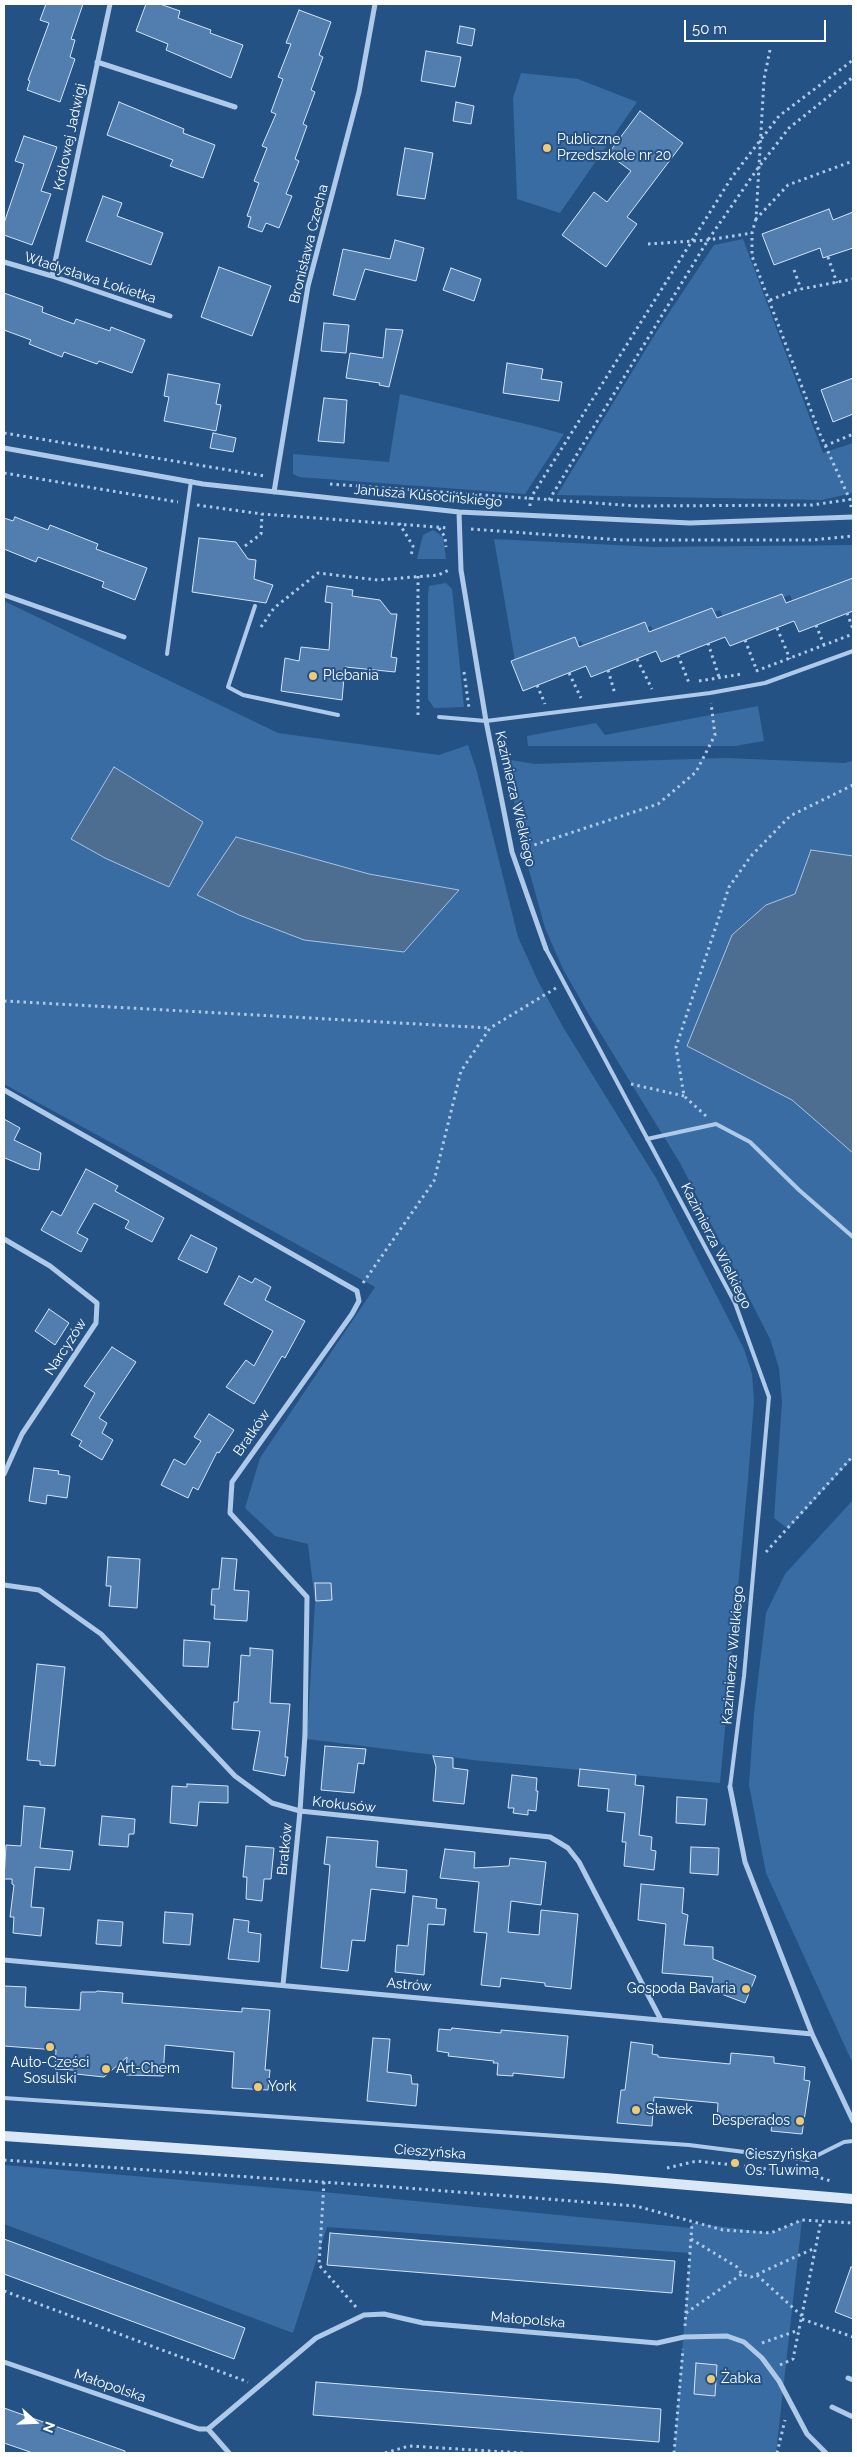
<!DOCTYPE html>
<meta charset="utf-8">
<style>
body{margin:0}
#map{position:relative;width:857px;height:2457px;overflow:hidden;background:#255285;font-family:Raleway,sans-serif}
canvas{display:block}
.frame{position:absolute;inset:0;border:5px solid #fff;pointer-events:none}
.north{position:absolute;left:10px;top:2397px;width:50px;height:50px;-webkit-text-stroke:4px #255285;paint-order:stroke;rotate:110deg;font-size:14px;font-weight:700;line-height:20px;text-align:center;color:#fff}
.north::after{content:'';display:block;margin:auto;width:18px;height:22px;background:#fff;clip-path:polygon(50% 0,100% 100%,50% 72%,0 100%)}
.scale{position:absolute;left:684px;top:20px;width:142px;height:22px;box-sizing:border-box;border:2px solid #fff;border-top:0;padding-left:6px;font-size:15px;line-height:18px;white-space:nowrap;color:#fff;-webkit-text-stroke:4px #255285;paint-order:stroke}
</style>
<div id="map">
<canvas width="857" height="2457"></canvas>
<div class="frame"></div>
<div class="north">N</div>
<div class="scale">50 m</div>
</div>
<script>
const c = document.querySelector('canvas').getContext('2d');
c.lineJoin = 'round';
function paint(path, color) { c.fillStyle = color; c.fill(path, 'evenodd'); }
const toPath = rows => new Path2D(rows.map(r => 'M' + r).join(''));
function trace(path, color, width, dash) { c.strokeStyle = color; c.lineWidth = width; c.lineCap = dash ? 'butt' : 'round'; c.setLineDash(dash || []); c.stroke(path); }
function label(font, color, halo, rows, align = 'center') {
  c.font = font + ' Raleway,sans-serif'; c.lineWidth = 4; c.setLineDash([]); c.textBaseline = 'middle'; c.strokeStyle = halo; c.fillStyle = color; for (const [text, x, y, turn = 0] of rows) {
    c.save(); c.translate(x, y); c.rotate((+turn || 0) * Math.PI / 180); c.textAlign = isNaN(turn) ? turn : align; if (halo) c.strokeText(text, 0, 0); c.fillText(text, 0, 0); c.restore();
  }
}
const green = toPath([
 [521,73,578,79,637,102,560,213,517,199,513,98],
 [743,239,823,453,853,443,853,493,822,500,557,495,657,331,714,245],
 [400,394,534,426,564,434,525,494,299,477,293,474,293,454,389,462],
 [433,530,443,537,446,559,417,559,423,535],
 [494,539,655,547,853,545,853,582,794,604,790,595,724,619,720,610,654,633,651,626,585,649,581,641,516,667],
 [446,583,452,589,464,707,434,708,428,699,428,595,429,586],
 [4,601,278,733,439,755,468,745,477,772,518,937,538,981,563,1027,656,1178,744,1349,752,1374,754,1401,748,1479,720,1783,482,1761,307,1739,315,1602,308,1544,275,1536,245,1508,260,1458,375,1287,4,1084],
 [758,706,764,741,735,746,528,746,527,736,596,723,605,735],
 [726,758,844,763,853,761,853,1458,788,1529,774,1518,782,1402,779,1368,770,1339,680,1163,588,1013,563,969,545,928,527,863,505,759,535,764],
 [853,1500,853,2064,766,1873,749,1785,754,1713,766,1613,785,1574],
 [4,2165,323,2192,691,2228,692,2223,771,2233,802,2220,776,2453,674,2453,690,2253,327,2227,293,2333,4,2224]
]);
const water = toPath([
 [114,767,203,822,169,887,105,858,71,839,114,767],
 [236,837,369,874,459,890,404,952,304,940,239,915,197,895,236,837],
 [811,850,853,856,853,1153,792,1100,687,1046,732,935,766,905,795,894,811,850]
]);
const building = toPath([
 [46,4,83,4,71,39,75,40,70,57,75,59,60,102,27,90,30,81,28,80,49,23,40,20,46,4],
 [146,4,160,4,180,11,178,18,211,30,210,33,243,45,231,78,166,50,168,44,136,31,146,4],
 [299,10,331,22,319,55,323,57,311,90,315,92,303,124,307,126,295,159,299,161,286,194,292,196,279,228,266,223,262,232,248,227,251,217,247,216,259,183,254,181,267,148,262,146,276,114,271,112,283,79,278,77,291,44,286,43,299,10],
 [460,26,475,29,472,46,457,43,460,26],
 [426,51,461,57,455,87,421,81,426,51],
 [119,102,184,129,183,133,215,145,203,178,170,166,173,160,107,135,119,102],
 [456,102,474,106,471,124,453,121,456,102],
 [640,111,683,143,627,217,637,224,606,267,562,235,594,192,607,202,631,171,608,154,640,111],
 [24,136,57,147,41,191,51,194,32,245,4,235,4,223,24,164,15,161,24,136],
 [405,148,433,153,425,199,397,195,405,148],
 [103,196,122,203,117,216,163,233,151,265,86,241,103,196],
 [829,209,833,220,853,212,853,248,823,258,820,248,774,265,762,234,829,209],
 [395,240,424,248,416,281,365,269,355,300,333,295,343,249,390,259,395,240],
 [219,267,271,286,252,336,201,317,219,267],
 [451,268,481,279,474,301,443,290,451,268],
 [4,293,43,307,42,312,74,324,76,319,110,331,111,327,145,340,132,373,99,361,97,364,64,352,62,357,29,344,31,340,4,330,4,293],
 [324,323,349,325,346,353,321,351,324,323],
 [386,329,403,330,389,387,379,385,380,383,346,378,350,353,383,358,386,329],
 [507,363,543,369,541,379,562,382,559,401,503,393,507,363],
 [168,374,220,384,216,404,221,405,216,431,164,421,169,397,164,396,168,374],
 [853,378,853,414,833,422,821,390,853,378],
 [324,398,347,400,344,443,318,441,324,398],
 [213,433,236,438,233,452,210,448,213,433],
 [15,517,48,530,50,525,98,544,96,549,147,568,135,600,102,587,104,582,38,557,36,562,4,549,4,518,13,521,15,517],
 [199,538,236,542,248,559,256,560,254,579,273,585,266,603,192,592,199,538],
 [853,578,853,611,799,632,794,621,730,646,725,637,661,662,656,651,591,677,586,666,523,691,511,661,575,637,579,647,645,622,649,632,712,608,717,618,782,594,786,603,853,578],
 [327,586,353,590,352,596,380,600,391,614,397,614,391,657,397,658,395,672,345,667,342,700,281,691,285,658,299,661,301,647,329,650,332,603,325,602,327,586],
 [4,1119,20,1128,14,1140,41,1153,39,1170,31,1169,5,1158,4,1161,4,1119],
 [86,1169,118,1186,115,1191,164,1218,152,1242,125,1228,129,1221,94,1203,77,1233,88,1239,81,1252,41,1230,52,1211,61,1216,86,1169],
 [191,1235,217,1248,207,1273,178,1259,191,1235],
 [239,1276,252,1283,255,1278,271,1287,265,1300,305,1321,285,1358,282,1356,254,1404,226,1387,246,1360,254,1366,273,1331,224,1304,239,1276],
 [49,1309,69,1323,55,1345,35,1331,49,1309],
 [112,1347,136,1362,99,1418,107,1423,102,1433,113,1440,102,1460,79,1446,82,1441,71,1435,95,1393,84,1386,112,1347],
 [209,1414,234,1430,219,1453,217,1452,198,1490,193,1487,188,1498,161,1485,174,1459,185,1465,201,1441,194,1437,209,1414],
 [34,1468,59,1471,58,1474,70,1476,67,1498,47,1495,46,1504,29,1501,34,1468],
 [108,1557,140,1559,137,1608,109,1606,111,1586,106,1586,108,1557],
 [222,1558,237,1559,234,1590,249,1591,247,1621,214,1619,215,1605,211,1605,212,1589,219,1589,222,1558],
 [315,1583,331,1583,332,1600,316,1601,315,1583],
 [184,1640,210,1642,208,1667,183,1666,184,1640],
 [250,1648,273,1650,270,1703,290,1704,285,1757,288,1757,285,1776,253,1770,260,1731,232,1729,234,1702,238,1702,241,1655,250,1656,250,1648],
 [37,1664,65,1667,55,1766,40,1765,40,1761,27,1760,37,1664],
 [325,1746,366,1749,364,1764,358,1763,354,1793,321,1790,325,1746],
 [433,1756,453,1758,453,1768,468,1770,464,1804,433,1801,436,1767,433,1756],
 [580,1769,636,1775,635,1785,644,1786,639,1835,652,1837,651,1850,656,1851,654,1870,624,1866,626,1842,622,1842,625,1813,607,1811,609,1789,578,1786,580,1769],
 [512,1775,537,1778,536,1791,538,1791,536,1811,528,1810,528,1815,513,1813,514,1808,508,1808,512,1775],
 [187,1784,228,1786,228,1803,199,1802,197,1826,170,1823,172,1786,187,1787,187,1784],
 [677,1797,707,1799,705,1825,676,1823,677,1797],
 [24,1806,45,1808,40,1848,73,1851,70,1870,35,1867,31,1907,44,1908,41,1936,13,1933,14,1917,10,1917,14,1885,12,1884,12,1879,4,1879,6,1845,21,1846,24,1806],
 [102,1816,135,1819,134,1834,129,1834,128,1847,99,1845,102,1816],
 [327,1837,378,1841,376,1867,407,1870,405,1893,371,1889,365,1941,352,1940,348,1971,321,1968,330,1865,324,1864,327,1837],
 [246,1846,274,1848,271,1879,264,1879,262,1901,246,1899,247,1877,243,1877,246,1846],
 [691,1847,719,1848,718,1875,690,1873,691,1847],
 [445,1849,475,1852,474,1868,509,1866,510,1858,546,1862,541,1905,511,1901,508,1932,539,1935,541,1910,578,1914,571,1989,545,1986,545,1983,501,1978,500,1987,481,1985,487,1933,474,1932,479,1882,440,1878,445,1849],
 [641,1884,684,1888,682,1913,688,1915,684,1945,713,1947,713,1959,756,1976,745,2003,711,1990,713,1977,662,1973,666,1924,638,1920,641,1884],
 [413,1896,437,1899,436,1908,446,1909,444,1925,428,1924,424,1975,395,1972,397,1945,408,1946,413,1896],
 [165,1912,193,1914,190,1945,163,1943,165,1912],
 [234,1919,249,1921,248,1932,261,1934,259,1962,228,1959,234,1919],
 [98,1920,123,1922,121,1946,96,1944,98,1920],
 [4,1986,26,1987,25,2007,80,2010,81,1992,96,1992,97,1991,123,1993,122,2003,242,2012,242,2008,270,2010,265,2070,270,2070,268,2090,232,2088,234,2052,165,2045,163,2076,126,2075,127,2057,104,2077,76,2074,73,2070,55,2069,56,2050,4,2046,4,1986],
 [452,2028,501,2033,501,2030,568,2036,564,2078,513,2073,513,2076,497,2075,498,2063,493,2063,494,2061,448,2056,449,2053,437,2051,439,2029,451,2030,452,2028],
 [373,2038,390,2039,387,2072,411,2075,412,2084,418,2084,416,2106,367,2101,373,2038],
 [631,2042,653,2045,652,2054,658,2055,658,2057,730,2064,731,2053,774,2057,774,2063,805,2067,804,2080,810,2081,802,2134,771,2131,772,2125,717,2119,718,2103,654,2097,652,2126,617,2123,621,2090,625,2090,631,2042],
 [330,2233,675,2261,672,2293,327,2265,330,2233],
 [4,2239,245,2328,234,2359,4,2274,4,2239],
 [851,2267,853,2267,853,2319,835,2312,851,2267],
 [696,2363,717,2365,715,2396,694,2394,696,2363],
 [316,2382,661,2409,659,2442,313,2415,316,2382],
 [4,2408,125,2451,125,2453,33,2453,4,2443,4,2408]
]);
const path = toPath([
 [770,50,764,79,756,219,788,185,853,161],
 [756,219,752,233,752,256,820,434,850,500,851,507],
 [648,244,708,240,752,233],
 [828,257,837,283],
 [794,270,801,289],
 [770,300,796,290,853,279],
 [4,433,265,476],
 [825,446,853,434],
 [4,473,178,502],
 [330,484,637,506,812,505,853,499],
 [549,500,708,240,758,168,789,128,853,77],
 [197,505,262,514,449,528],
 [530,506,530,499,732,177,779,116,853,60],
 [399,523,413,546,411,556],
 [439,528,445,537,446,547],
 [471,529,622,540,812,540,853,536],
 [245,546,261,534,262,514],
 [418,576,418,717],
 [847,613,853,629],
 [816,625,824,645],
 [261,627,274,608,318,573,378,580,438,575,449,570],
 [777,628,790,659],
 [745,640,757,671],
 [708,643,719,677],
 [678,655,689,683],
 [637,659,652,689],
 [608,670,615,694],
 [756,671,853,634],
 [464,672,469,708],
 [569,673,581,698],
 [699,681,742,674],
 [537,685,545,704],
 [522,849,658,804,696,772,715,735,711,703],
 [4,1001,490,1028],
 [631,1084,684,1096],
 [706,1116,684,1096,676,1047,729,887,751,856,790,816,853,785],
 [363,1283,434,1181,461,1071,490,1028,556,988],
 [766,1552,853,1456],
 [4,2160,394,2187,636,2206,723,2230,771,2233,802,2220,853,2223],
 [667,2168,697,2161,804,2173,831,2181],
 [324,2182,319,2265,356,2307],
 [691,2239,737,2267,742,2274,751,2277,815,2248],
 [757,2275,802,2316],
 [4,2291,248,2382],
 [686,2313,742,2274],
 [802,2319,853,2337],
 [685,2326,692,2223],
 [762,2343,799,2330],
 [780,2365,793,2359,821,2221],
 [385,2453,409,2446,523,2453],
 [674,2453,683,2349],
 [777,2453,785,2420]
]);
const service = toPath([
 [255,606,228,687,243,695,338,715],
 [167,654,191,481],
 [439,717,486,721,710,693,765,683,853,651],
 [546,949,735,1303,769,1397,744,1676,730,1787],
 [647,1139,716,1124,750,1142,799,1190,853,1237],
 [4,2098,689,2145,808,2160,844,2142,853,2141]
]);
const minor = toPath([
 [97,62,235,107],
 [4,262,52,276,170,316],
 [52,276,110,4],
 [4,448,203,484,459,512,690,523,853,517],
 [274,492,308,286,359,92,375,4],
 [459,512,461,570,486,721,512,852,546,949],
 [4,595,124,637],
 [4,1090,357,1291,359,1301,352,1314,232,1482,230,1513,307,1597,305,1734,300,1811,283,1985],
 [4,1239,50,1266,97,1303,96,1323,22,1434,4,1474],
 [4,1585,39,1590,101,1634,235,1776,272,1803,300,1811,550,1837,568,1848,579,1862,661,2020],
 [730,1787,745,1862,812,2034,853,2121],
 [4,1960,812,2034],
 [4,2362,199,2429,208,2429,316,2338,364,2315,384,2314,423,2323,657,2343,684,2337,727,2336,744,2342,762,2358,779,2381,807,2434,826,2453],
 [848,2378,853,2380],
 [832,2407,853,2417],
 [208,2429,229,2453]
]);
const secondary = toPath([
 [4,2136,605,2178,853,2199]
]);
const markers = [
 [547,148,5,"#f2ca73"],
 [313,676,5,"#f2ca73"],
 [746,1989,5,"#f2ca73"],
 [50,2047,5,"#f2ca73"],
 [106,2069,5,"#f2ca73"],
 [258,2087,5,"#f2ca73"],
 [636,2110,5,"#f2ca73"],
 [800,2121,5,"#f2ca73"],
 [735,2163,5,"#f2ca73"],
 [711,2379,5,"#f2ca73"]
];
const streetNames = [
 ["Królowej Jadwigi",70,137,-78],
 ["Bronisława Czecha",309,244,-76],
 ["Władysława Łokietka",90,278,18],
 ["Janusza Kusocińskiego",428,496,5],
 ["Kazimierza Wielkiego",515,799,77],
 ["Kazimierza Wielkiego",716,1246,63],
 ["Narcyzów",66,1347,-57],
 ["Bratków",252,1433,-55],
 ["Kazimierza Wielkiego",733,1655,-85],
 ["Krokusów",344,1805,6],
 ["Bratków",285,1849,-84],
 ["Astrów",409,1985,5],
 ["Cieszyńska",430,2152,4],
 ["Małopolska",528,2320,5],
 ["Małopolska",110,2386,19]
];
const poiNames = [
 ["Publiczne",557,140],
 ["Przedszkole nr 20",557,156],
 ["Plebania",323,676],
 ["Gospoda Bavaria",736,1989,"right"],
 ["Auto-Cześci",50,2063,"center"],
 ["Sosulski",50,2079,"center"],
 ["Art-Chem",116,2069],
 ["York",268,2087],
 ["Sławek",646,2110],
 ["Desperados",790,2121,"right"],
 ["Cieszyńska",745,2155],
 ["Os. Tuwima",745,2171],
 ["Żabka",721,2379]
];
paint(green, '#396ca2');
paint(water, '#4d6d91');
trace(water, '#a3c5e9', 1);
paint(building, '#517eaf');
trace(building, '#d3e4f6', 1);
trace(path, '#afcae8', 3, [2.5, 4]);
trace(service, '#afcae8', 4);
trace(minor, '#afcae8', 5);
trace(secondary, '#d9e7f7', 10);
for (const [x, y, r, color] of markers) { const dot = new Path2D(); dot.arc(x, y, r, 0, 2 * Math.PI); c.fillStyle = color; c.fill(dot); trace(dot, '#255285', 2); }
label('14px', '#fff', '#255285', streetNames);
label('14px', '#fff', '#255285', poiNames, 'left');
</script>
